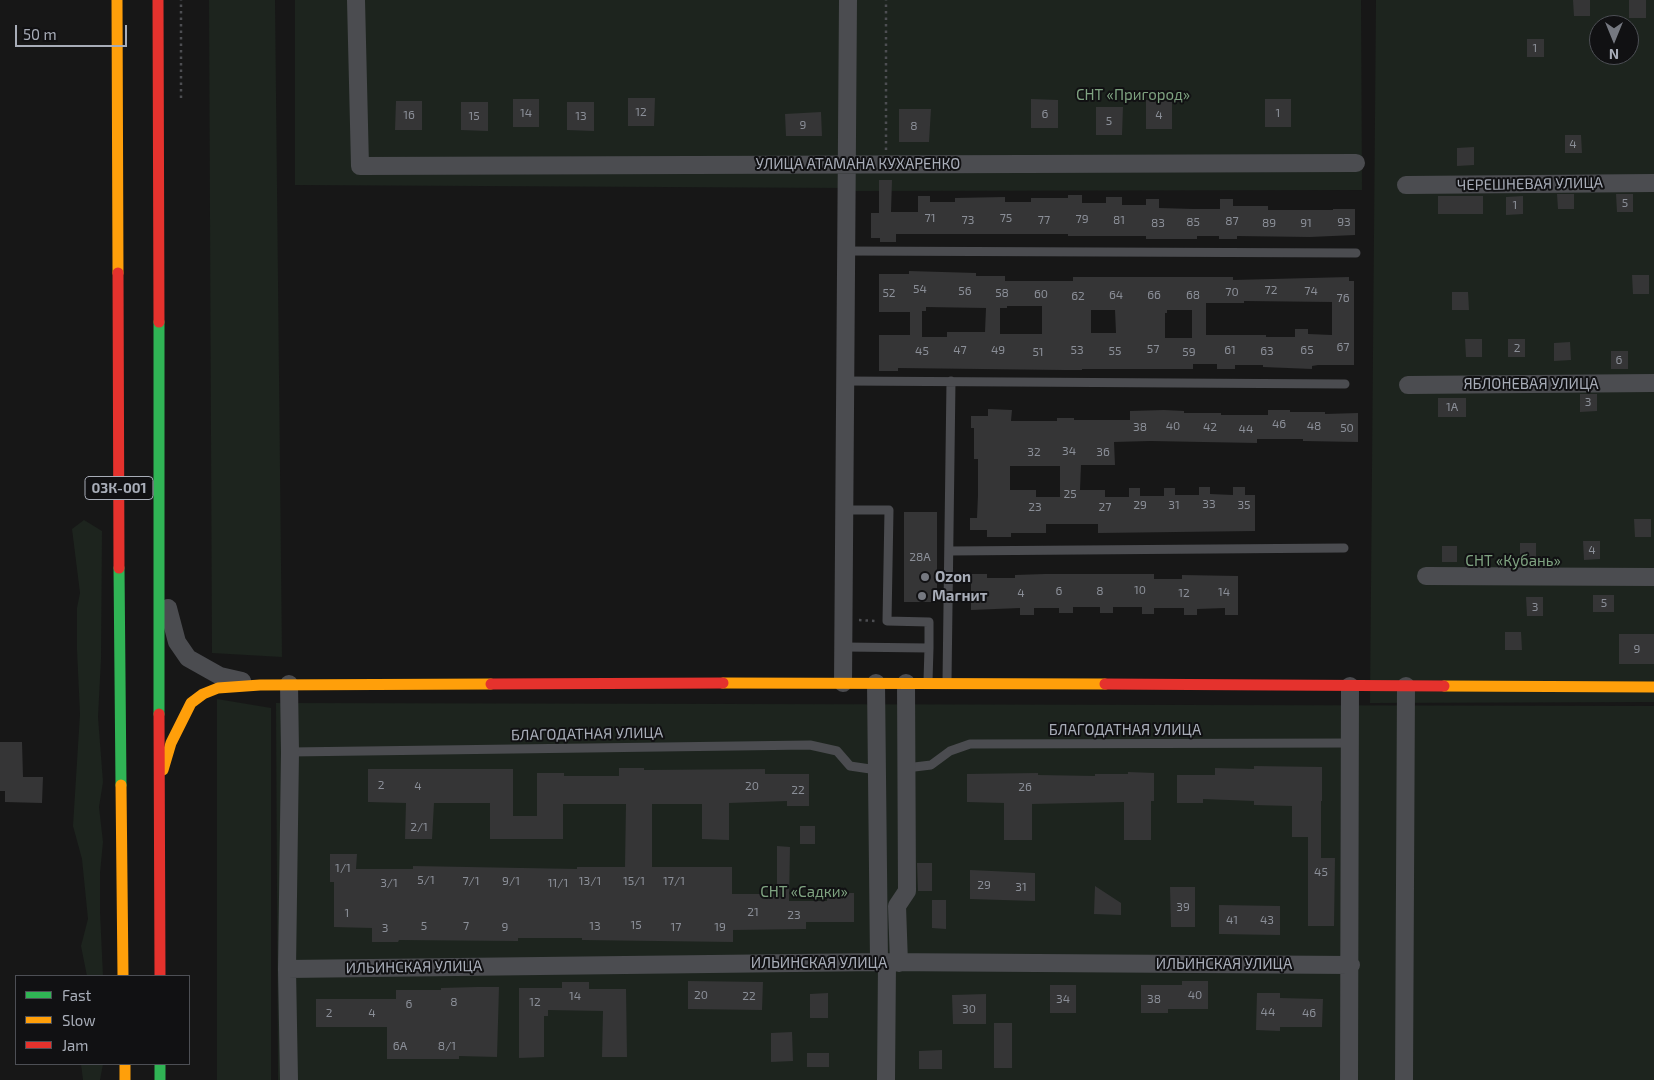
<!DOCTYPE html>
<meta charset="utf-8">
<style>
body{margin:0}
#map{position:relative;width:1654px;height:1080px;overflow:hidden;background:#171717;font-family:"Exo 2",sans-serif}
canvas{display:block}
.legend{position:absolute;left:15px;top:975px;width:175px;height:90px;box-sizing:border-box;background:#111113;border:1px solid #4d4f55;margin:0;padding:6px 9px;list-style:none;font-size:15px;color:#a8adb8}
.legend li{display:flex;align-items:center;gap:10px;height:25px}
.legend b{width:25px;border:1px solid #4d4f55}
.north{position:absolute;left:1589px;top:15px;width:50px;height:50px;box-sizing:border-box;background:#111113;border:1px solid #4d4f55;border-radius:50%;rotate:180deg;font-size:14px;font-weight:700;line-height:20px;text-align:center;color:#a8adb8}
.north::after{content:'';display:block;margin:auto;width:18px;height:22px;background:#757880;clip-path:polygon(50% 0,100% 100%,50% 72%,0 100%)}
.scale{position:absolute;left:15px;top:25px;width:112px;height:22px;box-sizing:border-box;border:2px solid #a8adb8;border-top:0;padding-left:6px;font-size:15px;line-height:18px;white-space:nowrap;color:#a8adb8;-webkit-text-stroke:4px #111113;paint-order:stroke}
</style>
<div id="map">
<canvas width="1654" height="1080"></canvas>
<ul class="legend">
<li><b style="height:6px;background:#30b455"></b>Fast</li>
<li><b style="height:6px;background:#ff9f0a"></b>Slow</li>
<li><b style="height:6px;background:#e5322d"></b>Jam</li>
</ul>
<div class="north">N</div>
<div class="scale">50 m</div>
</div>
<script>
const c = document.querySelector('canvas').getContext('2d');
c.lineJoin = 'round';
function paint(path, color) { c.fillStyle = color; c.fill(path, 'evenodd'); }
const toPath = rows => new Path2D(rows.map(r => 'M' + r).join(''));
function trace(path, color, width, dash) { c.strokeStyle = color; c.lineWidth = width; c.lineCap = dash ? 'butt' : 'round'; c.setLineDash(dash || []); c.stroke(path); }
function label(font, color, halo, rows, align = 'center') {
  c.font = font + ' "Exo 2",sans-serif'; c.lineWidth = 4; c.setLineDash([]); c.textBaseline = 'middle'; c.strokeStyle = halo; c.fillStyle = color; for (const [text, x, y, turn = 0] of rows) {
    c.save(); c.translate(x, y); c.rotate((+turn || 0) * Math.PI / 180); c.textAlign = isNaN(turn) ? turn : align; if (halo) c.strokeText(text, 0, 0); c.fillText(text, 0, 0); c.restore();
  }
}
const green = toPath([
 [209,0,275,0,282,657,212,653],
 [295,0,1361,0,1362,190,856,191,846,188,295,185],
 [1376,0,1654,0,1654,702,1370,703],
 [1599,25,1629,25,1629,55,1599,55],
 [84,520,102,531,101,659,98,717,103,782,99,807,103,842,100,873,100,912,103,976,87,976,81,946,88,919,82,859,73,826,80,714,77,650,77,608,80,593,72,529],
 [217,699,271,708,271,1080,217,1080],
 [276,703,1654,706,1654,1080,278,1080],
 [81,1064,103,1064,100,1080,83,1080]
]);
const building = toPath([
 [1573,0,1590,0,1590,16,1574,16],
 [1629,0,1646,0,1646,18,1629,18],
 [1527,39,1544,39,1544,57,1527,57],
 [628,98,655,98,654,126,628,126],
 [513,99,539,99,539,127,513,127],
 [1031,99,1058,100,1058,128,1031,128],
 [1265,99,1291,99,1291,127,1265,127],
 [1146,100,1172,101,1172,129,1146,129],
 [396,101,422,101,422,130,395,130],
 [461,102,488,102,488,131,461,130],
 [567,102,594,102,594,131,567,130],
 [1096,107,1123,107,1122,135,1096,135],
 [899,109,931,109,929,142,899,142],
 [821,112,822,136,786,136,785,114],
 [1565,135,1581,135,1582,153,1565,153],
 [1474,147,1474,165,1457,166,1457,148],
 [879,180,892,180,891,212,918,212,918,196,930,196,930,202,955,202,955,198,1005,197,1005,202,1031,202,1031,198,1068,198,1068,195,1082,195,1082,203,1106,203,1106,197,1122,197,1122,205,1146,205,1146,199,1159,199,1159,208,1193,209,1220,209,1220,199,1233,199,1233,206,1268,206,1268,210,1333,210,1333,209,1355,209,1355,235,1310,237,1237,236,1237,239,1219,239,1219,236,1197,236,1197,239,1146,239,1146,236,1068,236,1068,234,896,234,896,242,880,242,880,238,871,238,871,213,879,213],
 [1557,194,1574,194,1574,209,1558,209],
 [1616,194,1633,194,1633,212,1617,212],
 [1438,196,1483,196,1483,214,1438,214],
 [1523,196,1523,214,1506,215,1506,197],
 [909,271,976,273,976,276,1005,276,1005,281,1073,281,1073,277,1233,277,1233,280,1349,277,1349,281,1354,281,1354,365,1318,365,1312,366,1312,369,1263,367,1263,365,1235,365,1235,369,1217,369,1217,364,1193,364,1193,369,1082,369,1082,370,1064,370,898,368,898,371,879,371,879,335,910,335,910,312,879,312,879,274,909,274],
 [1244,301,1332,302,1332,335,1308,334,1308,329,1295,329,1295,337,1266,337,1266,335,1206,335,1206,303,1244,303],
 [1007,306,1042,306,1042,334,1000,334,1000,308,1007,308],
 [926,307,986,308,985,332,947,332,947,337,922,337,922,311,926,311],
 [1091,310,1115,310,1116,333,1091,333],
 [1167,310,1192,310,1192,338,1165,338,1165,313,1167,313],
 [1632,275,1649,275,1649,294,1633,294],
 [1452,292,1468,292,1469,310,1452,310],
 [1465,339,1482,339,1482,357,1466,357],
 [1508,339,1525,339,1525,357,1508,357],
 [1570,342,1571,360,1554,361,1554,343],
 [1611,351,1628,351,1628,369,1611,369],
 [1580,394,1597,394,1597,411,1580,412],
 [1438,398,1466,398,1466,417,1438,417],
 [988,409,1012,410,1011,421,1057,421,1057,418,1074,418,1074,420,1130,420,1130,411,1164,410,1184,411,1184,413,1221,413,1221,415,1268,415,1268,410,1290,410,1290,412,1325,412,1325,414,1358,413,1358,442,1303,441,1303,439,1257,439,1257,443,1150,441,1114,442,1115,465,1081,465,1080,490,1105,490,1105,497,1129,497,1129,488,1140,488,1140,496,1164,496,1164,488,1175,488,1175,495,1199,495,1199,487,1210,487,1210,494,1233,495,1233,487,1245,487,1245,495,1255,495,1255,531,1098,533,1098,524,1046,524,1046,533,1011,533,1011,537,987,537,987,530,970,530,970,518,977,518,978,495,978,459,974,459,974,428,971,428,971,416,988,416],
 [1010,466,1060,466,1060,497,1036,497,1036,490,1010,490],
 [904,512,937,512,937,602,904,602],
 [1634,519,1651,519,1651,537,1635,537],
 [1583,541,1600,541,1600,559,1584,560],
 [1520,543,1536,543,1536,561,1520,562],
 [1442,546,1457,546,1457,562,1442,562],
 [971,574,987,574,987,578,1015,578,1015,575,1045,574,1154,574,1154,579,1182,579,1182,575,1238,576,1238,615,1225,615,1225,608,1197,609,1197,615,1184,615,1184,608,1154,608,1154,614,1142,614,1142,607,1113,607,1113,613,1100,613,1100,607,1073,607,1073,613,1059,613,1059,608,1034,608,1034,615,1020,615,1020,608,971,610],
 [1593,595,1614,595,1614,612,1593,612],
 [1526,597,1543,597,1543,616,1527,616],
 [1505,632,1521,632,1522,650,1505,650],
 [1619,634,1654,634,1654,664,1619,664],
 [0,742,22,742,23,777,43,777,42,803,5,802,5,791,0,791],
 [1254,766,1322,767,1322,801,1321,801,1321,858,1335,858,1334,926,1308,926,1308,837,1292,837,1292,806,1254,805,1254,801,1203,799,1203,803,1177,803,1177,775,1215,775,1215,768,1254,769],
 [619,768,644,768,644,770,765,769,765,774,809,774,809,806,787,806,787,801,729,803,729,840,702,839,702,804,652,804,652,867,732,867,732,894,777,894,777,846,790,847,789,901,827,901,827,893,854,893,854,922,806,922,806,929,733,930,733,942,582,940,582,938,518,938,518,941,399,940,398,942,372,942,372,928,334,927,334,882,330,882,330,854,357,854,356,869,413,869,413,866,577,869,577,867,625,867,626,804,563,804,563,839,490,839,490,803,434,803,432,839,405,839,406,803,368,802,368,769,513,769,513,816,537,816,537,773,564,773,564,776,619,776],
 [1128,772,1154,773,1154,801,1151,801,1151,840,1124,840,1124,802,1032,804,1032,840,1004,840,1004,803,967,802,967,774,1038,773,1038,775,1095,776,1095,774,1128,774],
 [800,826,815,826,815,844,800,844],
 [917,863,932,863,932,891,918,891],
 [970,870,1035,873,1035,901,970,899],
 [1095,886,1121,903,1121,915,1094,914],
 [1170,887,1195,887,1195,927,1171,927],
 [932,900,946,900,946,929,932,928],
 [1219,905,1280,906,1280,935,1219,934],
 [688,981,763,982,762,1010,688,1009],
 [1182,981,1208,981,1208,1009,1168,1009,1168,1013,1141,1013,1141,985,1182,985],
 [562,982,589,982,589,989,626,989,627,1057,602,1057,603,1011,548,1010,548,1016,544,1016,544,1057,519,1058,519,988,562,988],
 [1050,985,1076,985,1076,1013,1050,1013],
 [477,987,499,987,497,1057,459,1056,459,1059,387,1059,387,1027,316,1027,316,999,396,999,396,990,441,990,441,988],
 [828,993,828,1018,810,1018,810,994],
 [1257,993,1280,993,1280,998,1323,999,1322,1027,1280,1027,1280,1031,1256,1030],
 [986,994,986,1024,953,1024,952,995],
 [994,1023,1012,1023,1012,1068,994,1068],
 [792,1032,793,1061,771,1062,771,1033],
 [942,1050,942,1069,919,1069,919,1051],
 [807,1053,829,1053,829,1067,807,1067]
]);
const path = toPath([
 [181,98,181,0],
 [886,150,886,0],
 [859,620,876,621]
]);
const lane = toPath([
 [846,251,1356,253],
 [845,381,1345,384],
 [949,551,1344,548],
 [844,647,929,648,929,622,887,621,889,510,844,510],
 [928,681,929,648],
 [947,681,951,381],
 [290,752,810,745,837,751,850,766,877,770],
 [906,768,931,765,950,751,970,744,1350,743]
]);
const street = toPath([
 [356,0,360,166,1356,163],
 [1406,185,1654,183],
 [1408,385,1654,383],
 [1426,576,1654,577],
 [168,608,177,642,188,658,220,676,242,681],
 [843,683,848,0],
 [876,683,879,962],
 [899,963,897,906,907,891,906,683],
 [287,969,879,962,1351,965],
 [289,1080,287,969,290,752,289,684],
 [886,1080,887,963],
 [1349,1080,1350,686],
 [1404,1080,1406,686]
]);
const fast = toPath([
 [159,322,159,714],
 [119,568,121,785],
 [160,1064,160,1080]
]);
const slow = toPath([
 [117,0,118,273],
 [723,683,1105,684],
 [1444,686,1654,687],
 [163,770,171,743,191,703,203,694,218,688,260,685,491,684],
 [121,785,123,976],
 [125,1064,125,1080]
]);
const jam = toPath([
 [158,0,159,322],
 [118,273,119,568],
 [491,684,723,683],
 [1105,684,1444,686],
 [159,714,160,976]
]);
const markers = [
 [925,577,5,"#757880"],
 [922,596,5,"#757880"]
];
const numberNames = [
 ["1",1535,48],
 ["12",641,112],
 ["14",526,113],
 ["1",1278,113],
 ["6",1045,114],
 ["16",409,115],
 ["4",1159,115],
 ["15",474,116],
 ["13",581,116],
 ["5",1109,121],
 ["9",803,125],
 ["8",914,126],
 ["4",1573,144],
 ["5",1625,203],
 ["1",1515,205],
 ["71",930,218],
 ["75",1006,218],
 ["79",1082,219],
 ["73",968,220],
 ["77",1044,220],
 ["81",1119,220],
 ["87",1232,221],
 ["85",1193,222],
 ["93",1344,222],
 ["83",1158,223],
 ["89",1269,223],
 ["91",1306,223],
 ["54",920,289],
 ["72",1271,290],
 ["56",965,291],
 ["74",1311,291],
 ["70",1232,292],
 ["52",889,293],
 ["58",1002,293],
 ["60",1041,294],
 ["64",1116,295],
 ["66",1154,295],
 ["68",1193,295],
 ["62",1078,296],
 ["76",1343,298],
 ["67",1343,347],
 ["2",1517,348],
 ["57",1153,349],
 ["47",960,350],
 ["49",998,350],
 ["53",1077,350],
 ["61",1230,350],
 ["65",1307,350],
 ["45",922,351],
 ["55",1115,351],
 ["63",1267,351],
 ["51",1038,352],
 ["59",1189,352],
 ["6",1619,360],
 ["3",1588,402],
 ["1А",1452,407],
 ["46",1279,424],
 ["40",1173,426],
 ["48",1314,426],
 ["38",1140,427],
 ["42",1210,427],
 ["50",1347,428],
 ["44",1246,429],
 ["34",1069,451],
 ["32",1034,452],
 ["36",1103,452],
 ["25",1070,494],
 ["33",1209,504],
 ["29",1140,505],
 ["31",1174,505],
 ["35",1244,505],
 ["23",1035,507],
 ["27",1105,507],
 ["4",1592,550],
 ["28А",920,557],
 ["10",1140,590],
 ["6",1059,591],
 ["8",1100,591],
 ["14",1224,592],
 ["4",1021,593],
 ["12",1184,593],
 ["5",1604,603],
 ["3",1535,607],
 ["9",1637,649],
 ["2",381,785],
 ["4",418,786],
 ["20",752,786],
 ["26",1025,787],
 ["22",798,790],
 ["2/1",419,827],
 ["1/1",343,868],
 ["45",1321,872],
 ["5/1",426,880],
 ["7/1",471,881],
 ["9/1",511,881],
 ["13/1",590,881],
 ["15/1",634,881],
 ["17/1",674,881],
 ["3/1",389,883],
 ["11/1",558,883],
 ["29",984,885],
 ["31",1021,887],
 ["39",1183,907],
 ["21",753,912],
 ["1",347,913],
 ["23",794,915],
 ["41",1232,920],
 ["43",1267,920],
 ["15",636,925],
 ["5",424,926],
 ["7",466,926],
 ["13",595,926],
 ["9",505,927],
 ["17",676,927],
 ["19",720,927],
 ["3",385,928],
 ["20",701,995],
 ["40",1195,995],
 ["14",575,996],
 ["22",749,996],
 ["34",1063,999],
 ["38",1154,999],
 ["8",454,1002],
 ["12",535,1002],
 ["6",409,1004],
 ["30",969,1009],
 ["44",1268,1012],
 ["2",329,1013],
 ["4",372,1013],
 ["46",1309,1013],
 ["6А",400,1046],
 ["8/1",447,1046]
];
const shields = [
 [119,488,68]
];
const shieldNames = [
 ["03К-001",119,488]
];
const parkNames = [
 ["СНТ «Пригород»",1133,95],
 ["СНТ «Кубань»",1513,561],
 ["СНТ «Садки»",804,892]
];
const streetNames = [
 ["УЛИЦА АТАМАНА КУХАРЕНКО",858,164],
 ["ЧЕРЕШНЕВАЯ УЛИЦА",1530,184,-1],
 ["ЯБЛОНЕВАЯ УЛИЦА",1531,384],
 ["БЛАГОДАТНАЯ УЛИЦА",1125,730],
 ["БЛАГОДАТНАЯ УЛИЦА",587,734,-1],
 ["ИЛЬИНСКАЯ УЛИЦА",819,963],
 ["ИЛЬИНСКАЯ УЛИЦА",1224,964],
 ["ИЛЬИНСКАЯ УЛИЦА",414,967,-1]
];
const poiNames = [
 ["Ozon",935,577],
 ["Магнит",932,596]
];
paint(green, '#1d241e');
paint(building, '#353536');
trace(path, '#4d4e52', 2.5, [2.5, 4]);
trace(lane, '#4b4c50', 9);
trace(street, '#4b4c50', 18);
trace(fast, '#30b455', 11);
trace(slow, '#ff9f0a', 11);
trace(jam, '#e5322d', 11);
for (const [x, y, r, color] of markers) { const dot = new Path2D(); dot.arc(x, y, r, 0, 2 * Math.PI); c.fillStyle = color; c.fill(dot); trace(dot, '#111113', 2); }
label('12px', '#8b8f98', null, numberNames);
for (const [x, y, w] of shields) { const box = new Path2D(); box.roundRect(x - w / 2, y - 11.5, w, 23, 4); c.fillStyle = '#111113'; c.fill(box); trace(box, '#a8adb8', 1); }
label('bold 14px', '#a8adb8', null, shieldNames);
label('15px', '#7fa381', '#111113', parkNames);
label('15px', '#a8adb8', '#111113', streetNames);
label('bold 15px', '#a8adb8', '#111113', poiNames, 'left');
</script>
